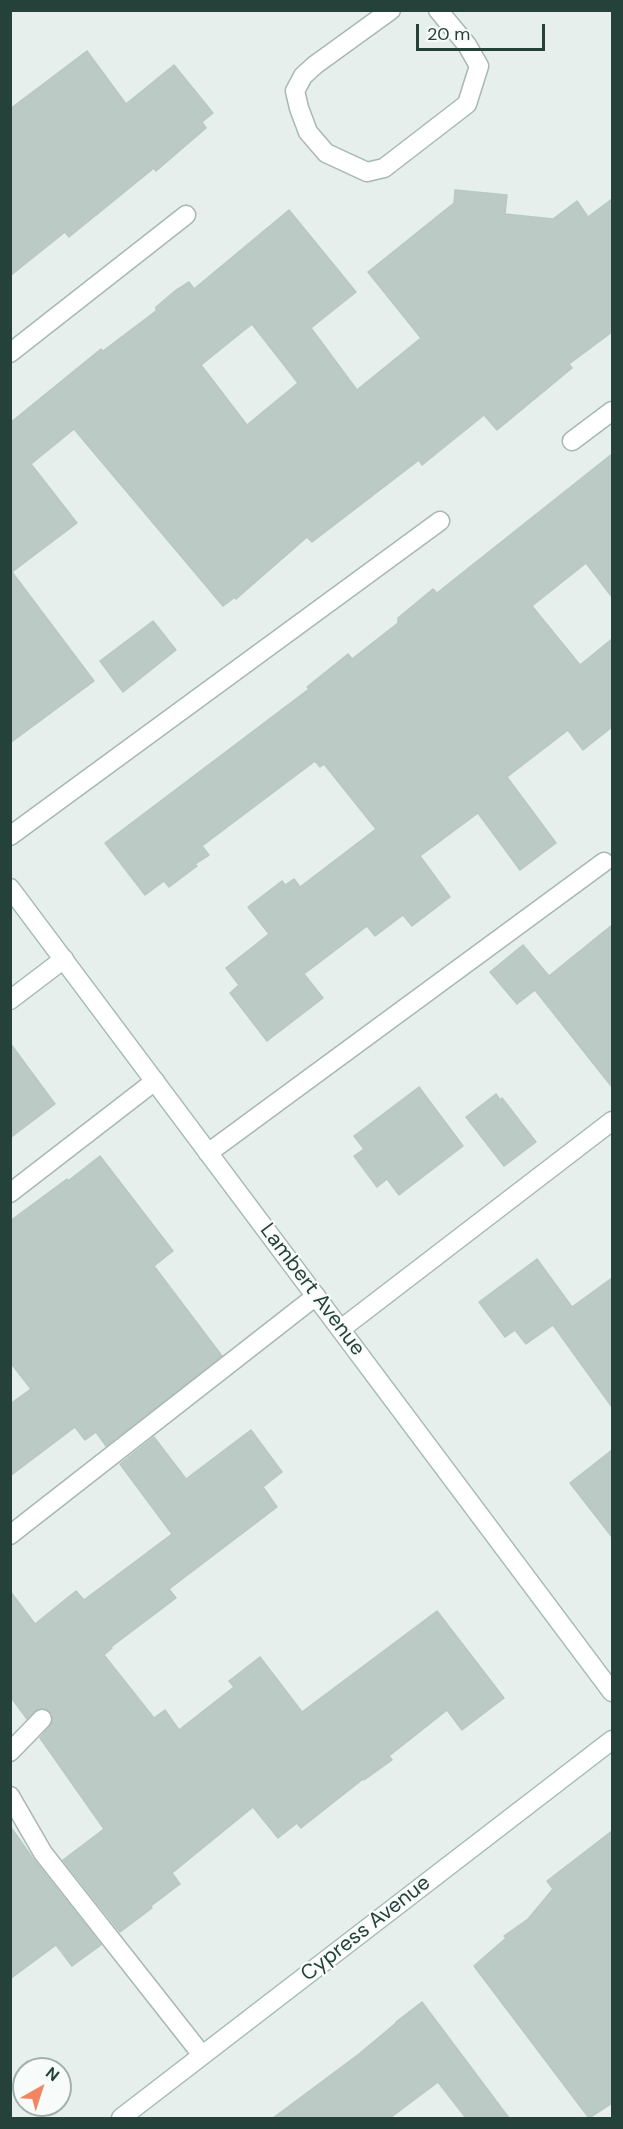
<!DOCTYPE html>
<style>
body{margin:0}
#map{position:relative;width:623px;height:2129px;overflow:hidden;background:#e6efeb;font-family:"DM Sans",sans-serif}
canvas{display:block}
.frame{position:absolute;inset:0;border:12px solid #24423a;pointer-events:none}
.north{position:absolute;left:12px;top:2057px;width:60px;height:60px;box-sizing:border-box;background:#f7fbf9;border:2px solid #a3b1ad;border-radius:50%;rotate:39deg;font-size:16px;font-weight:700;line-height:24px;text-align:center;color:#24423a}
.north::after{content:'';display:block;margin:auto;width:21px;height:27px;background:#f4845f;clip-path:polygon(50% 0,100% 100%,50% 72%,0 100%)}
.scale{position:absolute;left:416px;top:24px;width:129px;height:27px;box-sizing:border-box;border:3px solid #24423a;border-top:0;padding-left:8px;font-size:18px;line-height:21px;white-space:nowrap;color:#24423a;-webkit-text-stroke:4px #f7fbf9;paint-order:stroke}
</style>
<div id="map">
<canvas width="623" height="2129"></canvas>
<div class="frame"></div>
<div class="north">N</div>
<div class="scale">20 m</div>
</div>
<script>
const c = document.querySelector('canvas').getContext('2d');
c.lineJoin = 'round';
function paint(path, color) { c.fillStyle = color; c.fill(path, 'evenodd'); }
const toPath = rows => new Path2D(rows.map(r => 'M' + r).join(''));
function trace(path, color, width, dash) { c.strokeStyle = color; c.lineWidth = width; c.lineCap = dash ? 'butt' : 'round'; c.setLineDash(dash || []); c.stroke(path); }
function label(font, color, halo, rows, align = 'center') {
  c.font = font + ' "DM Sans",sans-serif'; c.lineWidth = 4.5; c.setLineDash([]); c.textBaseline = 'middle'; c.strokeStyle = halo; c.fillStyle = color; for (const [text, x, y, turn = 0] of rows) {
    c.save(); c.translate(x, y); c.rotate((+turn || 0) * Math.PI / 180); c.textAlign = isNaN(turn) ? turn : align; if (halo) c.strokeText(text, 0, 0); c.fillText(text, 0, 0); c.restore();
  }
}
const building = toPath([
 [87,51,126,104,174,65,213,113,202,122,206,128,156,171,154,168,69,237,65,232,10,276,10,109,87,51],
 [455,190,507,195,505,214,553,219,577,201,588,217,612,199,612,332,569,364,572,368,497,430,484,415,422,465,419,460,312,542,307,537,236,599,235,597,223,606,74,429,31,464,77,523,12,572,94,681,10,743,10,423,101,349,103,351,156,311,156,307,175,291,189,282,194,289,289,210,356,292,311,328,357,390,421,338,368,272,454,203,455,190],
 [252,324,298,383,247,425,201,365,252,324],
 [612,454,612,597,586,563,532,606,580,665,612,639,612,727,583,750,568,730,507,777,556,843,520,870,478,813,420,856,450,897,412,926,403,915,375,936,367,926,304,974,323,998,267,1041,230,993,239,985,226,968,269,934,248,907,282,881,285,885,294,879,300,887,376,829,324,764,320,767,315,761,202,846,209,855,195,864,197,866,169,887,164,881,145,895,105,843,309,689,307,687,348,654,352,659,398,623,398,618,433,589,437,593,612,454],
 [153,621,176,650,123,692,100,661,153,621],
 [612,925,612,1087,535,990,517,1004,490,972,523,945,549,976,612,925],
 [10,1043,55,1104,10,1138,10,1043],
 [419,1087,463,1146,399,1195,387,1179,377,1187,354,1156,364,1149,354,1136,419,1087],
 [496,1094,500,1100,502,1098,536,1142,504,1166,466,1117,496,1094],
 [100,1156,173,1251,154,1266,222,1356,106,1446,96,1432,85,1440,75,1427,10,1476,10,1404,31,1389,10,1362,10,1221,67,1179,68,1181,100,1156],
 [537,1259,572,1307,612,1278,612,1407,553,1325,526,1344,515,1330,505,1337,479,1302,537,1259],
 [251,1430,282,1472,263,1487,277,1507,169,1589,176,1598,111,1647,112,1648,104,1655,154,1718,165,1710,179,1730,234,1687,229,1681,260,1657,302,1712,437,1611,504,1698,462,1730,447,1710,389,1756,392,1760,364,1780,363,1779,301,1828,297,1823,278,1838,253,1807,172,1873,180,1884,151,1906,152,1908,120,1932,63,1860,104,1829,40,1738,50,1726,53,1715,49,1711,40,1708,27,1719,10,1696,10,1591,35,1624,76,1591,84,1600,172,1534,120,1464,154,1437,186,1479,251,1430],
 [612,1450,612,1537,570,1483,612,1450],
 [10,1826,34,1860,101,1945,72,1966,56,1945,10,1979,10,1826],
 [612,1831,612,2103,589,2118,474,1966,506,1938,504,1936,528,1919,553,1889,547,1881,612,1831],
 [422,2002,509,2118,466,2118,438,2082,390,2118,273,2118,359,2054,396,2023,396,2022,422,2002]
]);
const lane = toPath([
 [391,10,315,65,303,76,295,91,299,108,308,132,326,153,367,172,384,168,467,104,479,66,467,45,438,10],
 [10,353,186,215],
 [572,441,612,411],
 [10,836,440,521],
 [10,1000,64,959],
 [208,1153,604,862],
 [10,1193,155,1081],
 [341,1329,612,1121],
 [10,1535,316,1296],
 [10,1752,42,1719],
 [10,1796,43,1853,202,2055]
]);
const secondary = toPath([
 [10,888,612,1692],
 [121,2118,612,1740]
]);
const streetNames = [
 ["Lambert Avenue",312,1290,53],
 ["Cypress Avenue",366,1929,-38]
];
paint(building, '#bbcac4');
trace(building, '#b8c9c2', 1.5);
trace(lane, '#a8b8b2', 21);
trace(secondary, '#a4bbb3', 21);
trace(lane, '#fff', 18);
trace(secondary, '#fff', 18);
label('21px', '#24423a', '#f7fbf9', streetNames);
</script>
